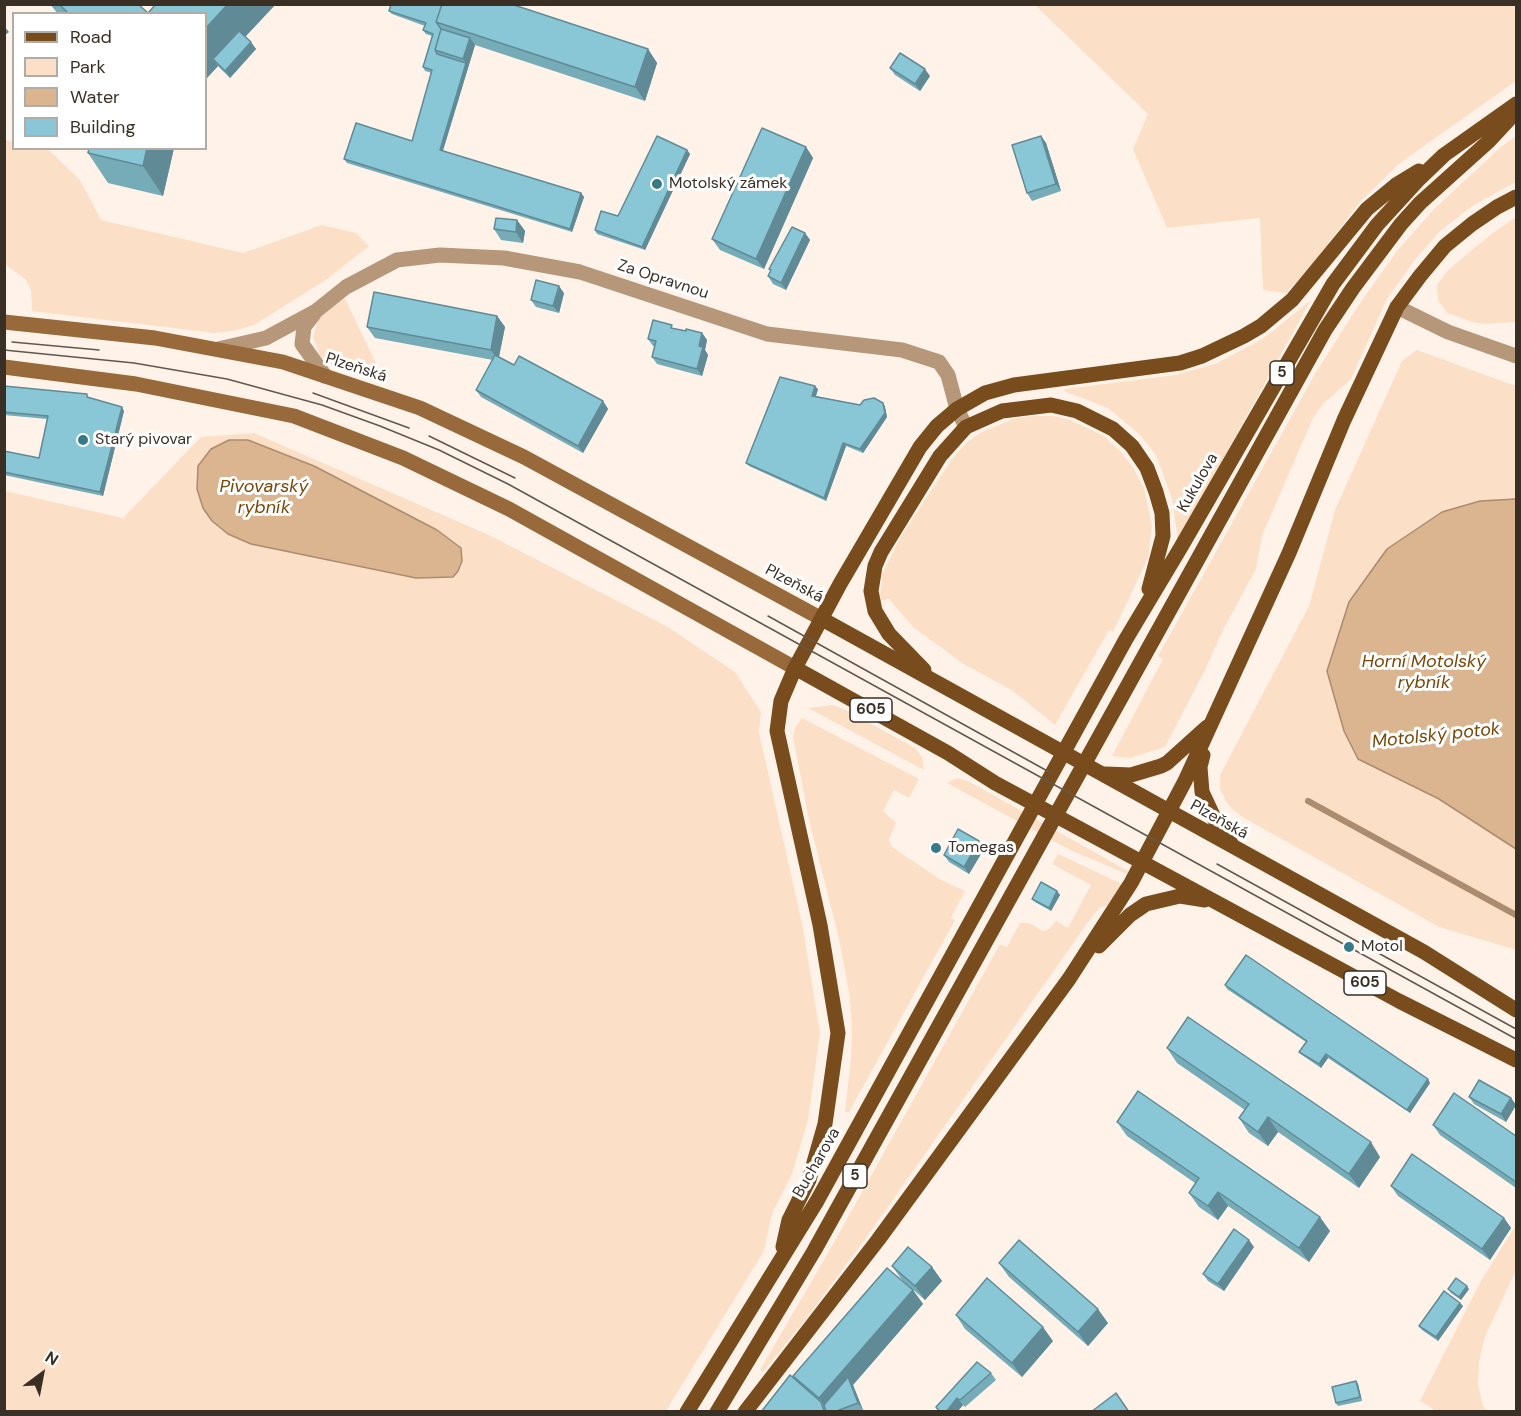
<!DOCTYPE html>
<meta charset="utf-8">
<style>
body{margin:0}
#map{position:relative;width:1521px;height:1416px;overflow:hidden;background:#fff3e9;font-family:"DM Sans",sans-serif}
canvas{display:block}
.frame{position:absolute;inset:0;border:6px solid #3a2f25;pointer-events:none}
.legend{position:absolute;left:12px;top:12px;width:195px;height:138px;box-sizing:border-box;background:#fff;border:2px solid #b0aca8;margin:0;padding:8px 10px;list-style:none;font-size:18px;color:#3a2f25}
.legend li{display:flex;align-items:center;gap:12px;height:30px}
.legend b{width:30px;border:2px solid #b0aca8}
.north{position:absolute;left:12px;top:1344px;width:60px;height:60px;-webkit-text-stroke:4px #fff;paint-order:stroke;rotate:32deg;font-size:16px;font-weight:700;line-height:24px;text-align:center;color:#3a2f25}
.north::after{content:'';display:block;margin:auto;width:21px;height:27px;background:#3a2f25;clip-path:polygon(50% 0,100% 100%,50% 72%,0 100%)}
</style>
<div id="map">
<canvas width="1521" height="1416"></canvas>
<div class="frame"></div>
<ul class="legend">
<li><b style="height:8px;background:#784c1c"></b>Road</li>
<li><b style="height:16px;background:#fbdfc6"></b>Park</li>
<li><b style="height:16px;background:#dbb490"></b>Water</li>
<li><b style="height:16px;background:#89c7d6"></b>Building</li>
</ul>
<div class="north">N</div>
</div>
<script>
const c = document.querySelector('canvas').getContext('2d');
c.lineJoin = 'round';
function paint(path, color) { c.fillStyle = color; c.fill(path, 'evenodd'); }
const toPath = rows => new Path2D(rows.map(r => 'M' + r).join(''));
function trace(path, color, width, dash) { c.strokeStyle = color; c.lineWidth = width; c.lineCap = dash ? 'butt' : 'round'; c.setLineDash(dash || []); c.stroke(path); }
function label(font, color, halo, rows, align = 'center') {
  c.font = font + ' "DM Sans",sans-serif'; c.lineWidth = 6; c.setLineDash([]); c.textBaseline = 'middle'; c.strokeStyle = halo; c.fillStyle = color; for (const [text, x, y, turn = 0] of rows) {
    c.save(); c.translate(x, y); c.rotate((+turn || 0) * Math.PI / 180); c.textAlign = isNaN(turn) ? turn : align; if (halo) c.strokeText(text, 0, 0); c.fillText(text, 0, 0); c.restore();
  }
}
const green = toPath([
 [1035,5,1516,5,1516,81,1400,163,1360,202,1311,266,1286,293,1263,290,1260,218,1167,228,1133,149,1148,114],
 [1516,136,1516,182,1474,205,1440,231,1414,261,1387,299,1351,379,1323,404,1313,418,1262,536,1256,569,1224,628,1205,670,1165,747,1130,758,1112,756,1163,659,1158,656,1316,372,1362,300,1397,251,1434,209,1502,146],
 [4,140,13,142,14,148,48,149,80,180,101,220,243,253,322,225,356,233,369,246,327,279,267,317,254,325,233,331,214,333,32,311,31,291,26,280,5,264],
 [1516,217,1516,322,1486,324,1472,322,1447,313,1438,300,1437,285,1447,271,1466,255,1494,232],
 [345,299,386,384,335,367,320,356,313,337,318,320,326,308],
 [1311,300,1178,540,1172,499,1156,455,1140,435,1108,408,1064,391,1065,389,1175,375,1215,364,1264,338],
 [1417,350,1516,386,1516,499,1480,501,1358,759,1439,799,1516,849,1516,950,1439,927,1244,818,1233,810,1226,801,1220,788,1220,775,1309,606,1335,510,1402,361],
 [1032,416,1053,416,1070,420,1104,436,1120,451,1132,466,1144,488,1152,526,1148,558,1113,632,1109,630,1055,725,1013,691,962,663,913,627,889,599,880,601,882,575,900,538,952,459,967,442,980,433,1013,419],
 [254,433,489,535,668,627,735,672,761,712,759,732,803,928,820,1033,808,1120,792,1174,772,1214,764,1251,666,1411,5,1412,5,491,123,518,201,437],
 [229,440,248,440,314,466,437,530,461,548,416,578,251,544,228,534,212,521,203,508,197,489,211,449],
 [832,705,844,709,915,748,922,757,924,770,808,708],
 [802,718,919,779,909,798,894,790,883,811,896,823,889,840,892,847,941,880,965,891,951,918,955,920,849,1112,845,1112,851,1058,852,1025,849,992,839,939,809,820,793,737,795,728],
 [957,778,968,781,1128,871,1129,875,1070,850,947,783],
 [1058,854,1122,884,1107,906,1100,907,1088,922,866,1238,805,1320,763,1372,760,1370,828,1253,1000,944,1007,947,1020,923,1029,923,1043,931,1049,929,1056,921,1068,928,1091,885,1052,864],
 [1516,1225,1516,1270,1485,1337,1479,1362,1478,1384,1483,1406,1487,1411,1436,1411,1420,1401,1482,1279]
]);
const water = toPath([
 [229,440,248,440,314,466,437,530,461,548,462,561,458,571,453,577,416,578,251,544,228,534,212,521,203,508,197,489,198,466,211,449,229,440],
 [1516,499,1516,849,1439,799,1358,759,1344,731,1327,671,1349,602,1387,549,1442,512,1480,501,1516,499]
]);
const stream = toPath([
 [1308,801,1516,915]
]);
const minor = toPath([
 [314,314,304,327,302,344,325,376],
 [218,349,266,338,316,311,346,287,397,260,440,255,504,258,580,272,767,334,902,350,939,362,948,375,957,409,966,427]
]);
const tertiary = toPath([
 [1397,307,1448,332,1516,356]
]);
const secondary = toPath([
 [4,322,155,338,283,362,420,408,524,457,822,619],
 [4,367,136,384,294,416,403,458,509,509,795,668]
]);
const primary = toPath([
 [822,619,1424,952,1516,1010],
 [795,668,948,753,995,783,1099,839,1399,1001,1516,1060],
 [924,670,889,634,875,611,871,591,875,566,881,552,940,456,966,427,1002,411,1051,405,1077,411,1113,429,1132,446,1147,468,1156,492,1162,513,1163,536,1149,589],
 [1203,755,1200,767,1202,792,1215,820,1232,845],
 [1106,774,1131,775,1161,766,1167,763,1207,727],
 [1099,946,1130,915,1146,904,1180,896,1205,900],
 [783,1247,789,1220,809,1180,825,1124,838,1033,820,925,777,731,781,701,795,668,840,584,920,447,937,426,957,409,985,393,1014,385,1180,363,1202,356,1244,336,1261,326,1292,300,1367,209,1396,185,1419,171],
 [687,1412,817,1201,1126,639,1181,547,1333,284,1377,225,1419,179,1444,155,1516,104],
 [717,1412,814,1251,1325,330,1353,288,1401,224,1420,203,1489,141,1515,113],
 [745,1412,878,1240,1069,979,1131,883,1185,781,1289,553,1344,420,1397,307,1420,276,1445,246,1472,224,1497,207,1516,197]
]);
const tram = toPath([
 [12,342,99,350],
 [4,350,134,363,227,379,322,405,380,426,439,450,508,484,1516,1039],
 [313,393,409,428],
 [429,436,515,478],
 [768,616,1051,773],
 [1217,864,1516,1029]
]);
const wall = toPath([
 [50,4,138,4,148,13,156,4,276,4,245,36,256,49,230,78,218,66,206,79,206,14,58,14],
 [389,11,648,49,657,63,645,101,475,45,443,151,581,193,584,197,572,232,347,163,344,159,412,141,432,73,425,71,423,67,432,36,426,34,423,30,425,26,392,14],
 [890,68,930,76,920,91,895,75],
 [1041,136,1046,143,1061,191,1032,201,1027,193],
 [806,147,813,158,764,269,720,250,712,239],
 [174,148,163,196,108,183,88,153],
 [687,150,690,154,645,250,597,234,595,230,618,216],
 [517,220,525,231,523,243,501,240,494,229],
 [805,233,810,240,786,290,773,284,768,276,771,271,769,269],
 [564,293,559,313,536,307,531,300],
 [497,316,505,327,499,357,514,365,603,401,608,409,583,453,481,397,476,390,493,360,375,338,367,327],
 [675,329,686,331,702,333,707,340,705,350,708,355,702,376,657,364,652,357,655,346,653,346,648,339],
 [4,386,89,397,124,411,103,496,4,475,4,451,39,458,47,419,4,415],
 [818,389,816,396,860,405,883,403,885,407,887,417,863,453,846,446,826,501,749,466,746,463],
 [984,849,969,874,949,862,944,855],
 [1057,891,1060,895,1051,911,1035,902,1032,899],
 [1225,985,1430,1083,1410,1113,1328,1058,1321,1068,1302,1055,1299,1052,1306,1042,1227,989],
 [1167,1048,1380,1157,1359,1188,1278,1132,1268,1146,1249,1133,1239,1118,1245,1110,1177,1063],
 [1469,1097,1511,1098,1516,1105,1506,1122,1474,1104],
 [1117,1122,1330,1231,1309,1262,1228,1206,1218,1220,1199,1207,1189,1193,1195,1183,1127,1136],
 [1433,1125,1516,1136,1516,1188,1440,1135],
 [1391,1186,1504,1218,1511,1228,1490,1260,1398,1196],
 [1254,1247,1224,1291,1208,1281,1203,1274],
 [999,1263,1108,1323,1088,1346,1009,1277],
 [892,1266,932,1267,942,1281,925,1300,902,1280],
 [1448,1289,1469,1289,1461,1300,1451,1293],
 [913,1290,923,1304,853,1385,863,1410,858,1412,761,1412,797,1381,793,1376],
 [1460,1303,1463,1306,1438,1341,1422,1330,1419,1326],
 [956,1315,1053,1341,1022,1377,965,1329],
 [991,1373,996,1380,965,1407,963,1405,957,1412,939,1412,936,1407],
 [1356,1381,1358,1384,1362,1401,1338,1406,1336,1403]
]);
const shadedWall = toPath([
 [228,4,276,4,219,65,213,59,218,66,206,79,206,28],
 [4,26,9,32,4,36],
 [470,38,475,45,442,153,440,150,466,63,463,59],
 [251,42,256,49,230,78,225,71],
 [648,49,657,63,645,101,635,87],
 [925,69,930,76,920,91,915,84],
 [1041,136,1046,143,1061,191,1056,184],
 [806,147,813,158,764,269,756,259],
 [147,148,174,148,163,196,143,166],
 [687,150,690,154,645,250,642,247],
 [581,193,584,197,572,232,570,229],
 [517,220,525,231,523,243,516,232],
 [805,233,810,240,786,290,781,283],
 [559,286,564,293,559,313,553,306],
 [497,316,505,327,498,361,491,350],
 [702,333,707,340,705,350,708,355,702,376,697,369,699,346],
 [815,386,818,389,815,399,812,396],
 [603,401,608,409,583,453,578,446],
 [883,403,885,407,887,417,863,453,860,449],
 [122,407,124,411,103,496,100,492],
 [843,443,846,446,826,501,824,498],
 [979,841,984,849,969,874,964,867],
 [1057,891,1060,895,1051,911,1049,908],
 [1326,1054,1328,1058,1321,1068,1319,1064],
 [1428,1079,1430,1083,1410,1113,1407,1110],
 [1511,1098,1516,1105,1506,1122,1501,1114],
 [1268,1117,1278,1132,1268,1146,1258,1132],
 [1371,1142,1380,1157,1359,1188,1349,1174],
 [1218,1192,1228,1206,1218,1220,1208,1206],
 [1320,1217,1330,1231,1309,1262,1299,1248],
 [1504,1218,1511,1228,1490,1260,1482,1249],
 [1249,1240,1254,1247,1224,1291,1218,1284],
 [932,1267,942,1281,925,1300,915,1286],
 [1467,1286,1469,1289,1461,1300,1459,1297],
 [913,1290,923,1304,853,1385,863,1410,858,1403,828,1412,819,1398],
 [1460,1303,1463,1306,1438,1341,1436,1337],
 [1098,1309,1108,1323,1088,1346,1078,1332],
 [1043,1327,1053,1341,1022,1377,1012,1363],
 [1356,1381,1358,1384,1362,1401,1360,1397],
 [957,1398,963,1405,957,1412,946,1412]
]);
const building = toPath([
 [59,4,138,4,148,13,156,4,228,4,206,28,206,14,69,14,59,4],
 [391,4,442,4,436,22,441,29,435,50,437,54,466,63,440,150,581,193,570,229,344,159,356,123,412,141,432,70,423,67,433,34,423,30,426,23,389,11,391,4],
 [442,4,511,4,648,49,635,87,436,22,442,4],
 [441,29,470,38,463,59,435,50,441,29],
 [239,31,251,42,225,71,213,59,239,31],
 [900,53,925,69,915,84,890,68,900,53],
 [762,128,806,147,756,259,712,239,762,128],
 [657,136,687,150,642,247,595,230,601,211,618,216,657,136],
 [1041,136,1056,184,1027,193,1012,145,1041,136],
 [89,148,147,148,143,166,88,153,89,148],
 [496,218,517,220,516,232,494,229,496,218],
 [792,227,805,233,781,283,768,276,771,270,769,269,792,227],
 [536,280,559,286,553,306,531,300,536,280],
 [374,292,497,316,491,350,367,327,374,292],
 [653,320,672,325,671,328,686,331,686,329,702,333,699,346,703,347,697,369,652,357,656,341,648,339,653,320],
 [495,355,514,365,519,356,603,401,578,446,476,390,495,355],
 [780,377,815,386,812,396,860,405,864,400,874,398,883,403,885,413,860,449,843,443,824,498,746,463,780,377],
 [4,386,87,394,87,397,122,407,100,492,4,472,4,451,39,458,48,416,4,412,4,386],
 [958,829,979,841,964,867,944,855,958,829],
 [1041,882,1057,891,1049,908,1032,899,1041,882],
 [1246,955,1428,1079,1407,1110,1326,1054,1319,1064,1299,1052,1307,1041,1225,985,1246,955],
 [1188,1017,1371,1142,1349,1174,1268,1117,1258,1132,1239,1118,1249,1104,1167,1048,1188,1017],
 [1479,1080,1511,1098,1501,1114,1469,1097,1479,1080],
 [1138,1091,1320,1217,1299,1248,1218,1192,1208,1206,1189,1193,1199,1178,1117,1122,1138,1091],
 [1454,1093,1516,1136,1516,1182,1433,1125,1454,1093],
 [1412,1154,1504,1218,1482,1249,1391,1186,1412,1154],
 [1234,1229,1249,1240,1218,1284,1203,1274,1234,1229],
 [1019,1240,1098,1309,1078,1332,999,1263,1019,1240],
 [908,1247,932,1267,915,1286,892,1266,908,1247],
 [887,1268,913,1290,819,1398,793,1376,887,1268],
 [987,1278,1043,1327,1012,1363,956,1315,987,1278],
 [1456,1278,1467,1286,1459,1297,1448,1289,1456,1278],
 [1444,1291,1460,1303,1436,1337,1419,1326,1444,1291],
 [977,1362,991,1373,960,1400,957,1398,946,1412,940,1412,936,1407,977,1362],
 [790,1375,821,1402,824,1411,821,1412,761,1412,790,1375],
 [848,1377,858,1403,834,1412,826,1412,824,1405,848,1377],
 [1356,1381,1360,1397,1336,1403,1332,1387,1356,1381],
 [1116,1393,1129,1412,1091,1412,1116,1393]
]);
const markers = [
 [657,184,6,"#367a89"],
 [83,440,6,"#367a89"],
 [936,848,6,"#367a89"],
 [1349,947,6,"#367a89"]
];
const shields = [
 [1282,373,24],
 [871,710,42],
 [1365,983,42],
 [855,1176,24]
];
const shieldNames = [
 ["5",1282,373],
 ["605",871,710],
 ["605",1365,983],
 ["5",855,1176]
];
const poiNames = [
 ["Motolský zámek",669,184],
 ["Starý pivovar",95,440],
 ["Tomegas",948,848],
 ["Motol",1361,947]
];
const streetNames = [
 ["Za Opravnou",663,280,18],
 ["Plzeňská",356,368,18],
 ["Kukulova",1198,483,-60],
 ["Plzeňská",794,584,28],
 ["Plzeňská",1219,820,29],
 ["Bucharova",817,1163,-60]
];
const waterNames = [
 ["Pivovarský",264,487],
 ["rybník",264,508],
 ["Horní Motolský",1424,662],
 ["rybník",1424,683],
 ["Motolský potok",1436,736,-6]
];
paint(green, '#fbdfc6');
paint(water, '#dbb490');
trace(water, '#ab8c70', 1.5);
trace(stream, '#ab8c70', 6);
trace(minor, '#b79779', 15);
trace(tertiary, '#b79779', 15);
trace(secondary, '#97693b', 15);
trace(primary, '#784c1c', 15);
trace(tram, '#62574d', 1.5);
paint(wall, '#76abb8');
paint(shadedWall, '#608b96');
paint(building, '#89c7d6');
trace(building, '#608b96', 1.5);
for (const [x, y, r, color] of markers) { const dot = new Path2D(); dot.arc(x, y, r, 0, 2 * Math.PI); c.fillStyle = color; c.fill(dot); trace(dot, '#fff', 2); }
for (const [x, y, w] of shields) { const box = new Path2D(); box.roundRect(x - w / 2, y - 12, w, 24, 4.5); c.fillStyle = '#fff'; c.fill(box); trace(box, '#3a2f25', 1.5); }
label('bold 15px', '#3a2f25', null, shieldNames);
label('16px', '#3a2f25', '#fff', poiNames, 'left');
label('16px', '#3a2f25', '#fff', streetNames);
label('italic 18px', '#784707', '#fff', waterNames);
</script>
